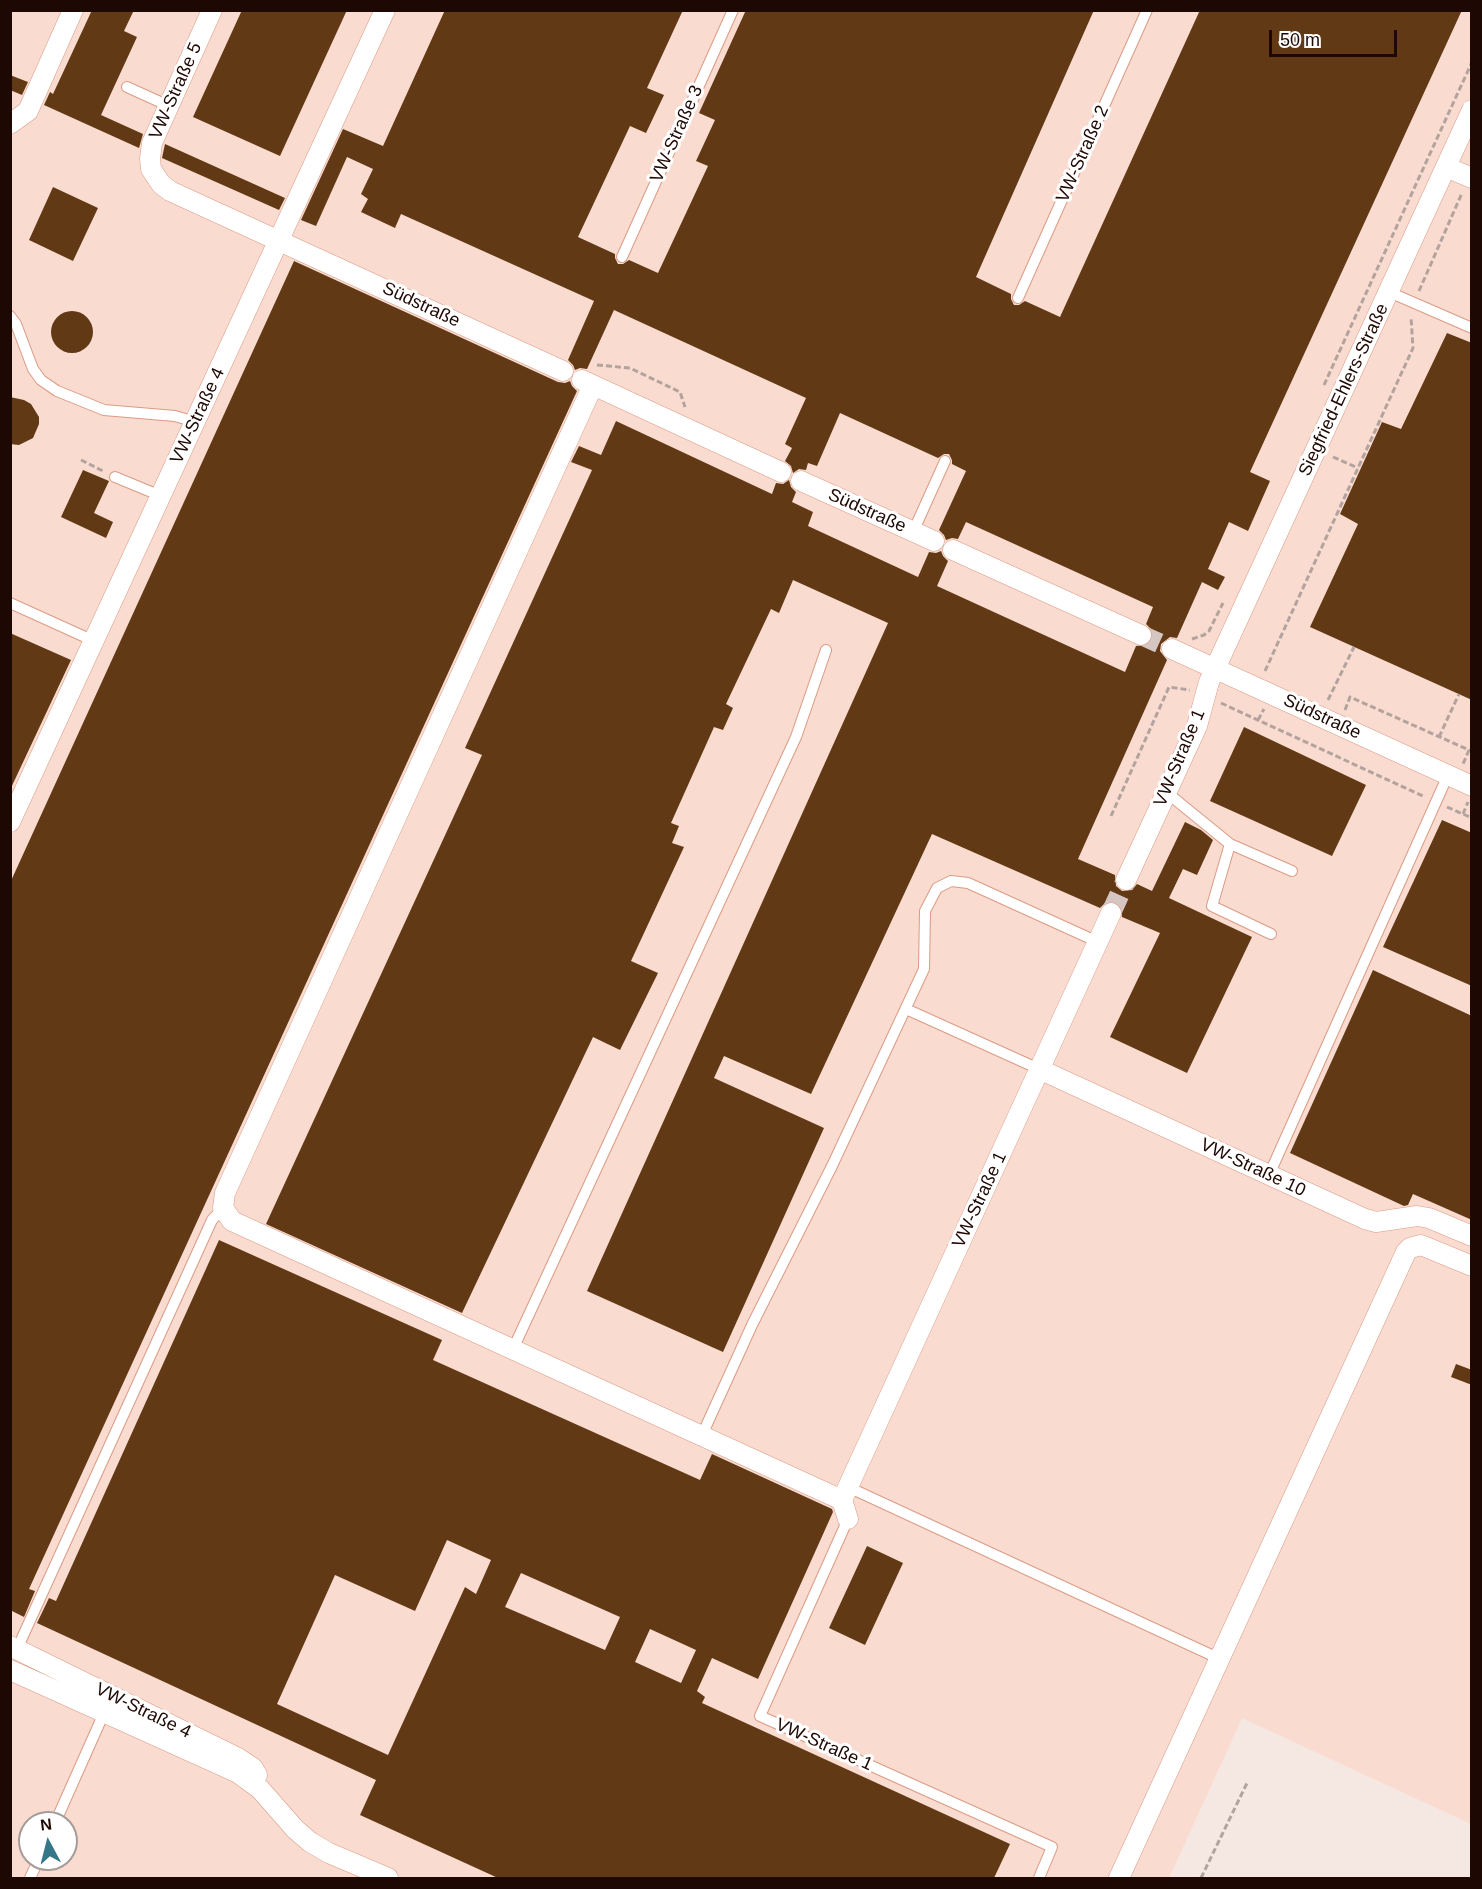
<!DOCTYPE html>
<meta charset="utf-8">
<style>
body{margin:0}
#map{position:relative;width:1482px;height:1889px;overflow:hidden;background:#f5e7e2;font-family:Arial,sans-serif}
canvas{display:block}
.frame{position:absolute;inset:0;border:12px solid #1e0803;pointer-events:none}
.north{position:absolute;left:18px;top:1811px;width:60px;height:60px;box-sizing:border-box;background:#fff;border:2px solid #a59c9a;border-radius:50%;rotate:353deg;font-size:16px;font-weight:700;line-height:24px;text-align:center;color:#1e0803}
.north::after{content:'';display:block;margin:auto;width:21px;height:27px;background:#357689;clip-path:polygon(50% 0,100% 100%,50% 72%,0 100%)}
.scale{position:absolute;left:1269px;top:30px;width:128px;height:27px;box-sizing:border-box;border:3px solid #1e0803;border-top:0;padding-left:8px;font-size:18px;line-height:21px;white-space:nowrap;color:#1e0803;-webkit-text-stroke:4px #fff;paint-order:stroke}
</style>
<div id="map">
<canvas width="1482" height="1889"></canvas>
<div class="frame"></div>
<div class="north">N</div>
<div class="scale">50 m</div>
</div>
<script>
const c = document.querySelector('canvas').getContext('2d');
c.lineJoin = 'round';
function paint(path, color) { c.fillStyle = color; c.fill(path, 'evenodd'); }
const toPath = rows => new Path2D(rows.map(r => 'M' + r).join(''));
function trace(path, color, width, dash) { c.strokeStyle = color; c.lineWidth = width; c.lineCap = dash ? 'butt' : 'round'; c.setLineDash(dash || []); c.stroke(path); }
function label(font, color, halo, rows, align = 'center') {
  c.font = font + ' Arial,sans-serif'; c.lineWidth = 6; c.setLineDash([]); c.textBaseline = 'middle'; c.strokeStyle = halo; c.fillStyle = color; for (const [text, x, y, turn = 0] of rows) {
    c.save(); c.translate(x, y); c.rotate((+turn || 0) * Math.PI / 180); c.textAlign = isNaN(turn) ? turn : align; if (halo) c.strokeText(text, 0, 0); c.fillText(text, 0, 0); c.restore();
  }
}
const built = toPath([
 [11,11,1471,11,1471,1824,1242,1718,1169,1878,11,1878],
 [30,1823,66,1823,66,1859,30,1859]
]);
const building = toPath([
 [92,10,134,10,124,31,137,37,101,115,143,134,139,148,44,105,50,92,53,94],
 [242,10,347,10,280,156,193,117],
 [445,10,683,10,647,88,664,95,646,133,630,126,578,237,615,254,615,258,618,264,623,264,629,260,658,273,708,166,696,161,715,120,699,113,746,10,1094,10,976,277,1011,294,1011,299,1014,305,1019,305,1025,301,1060,317,1200,10,1462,10,1250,472,1270,481,1248,531,1229,522,1208,569,1225,577,1218,590,1202,582,1177,638,1170,637,1161,644,1160,651,1167,660,1078,859,1115,875,1116,886,1122,891,1132,890,1137,884,1152,891,1185,822,1201,830,1213,840,1197,875,1183,869,1169,898,1252,937,1187,1073,1110,1037,1160,933,1122,917,1121,907,1115,902,1105,903,1100,908,932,834,811,1094,724,1056,714,1078,824,1128,723,1352,587,1291,888,623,793,580,779,613,771,609,726,704,733,708,723,730,714,727,671,823,679,826,672,843,684,847,631,961,658,973,620,1050,593,1037,462,1313,266,1224,482,755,465,748,592,470,571,462,579,446,601,455,616,421,772,494,776,483,783,484,789,480,791,487,796,492,792,502,813,512,808,526,918,577,929,552,936,553,941,551,943,556,948,561,937,586,1125,672,1136,646,1147,645,1152,639,1151,629,1146,624,1153,607,966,522,958,539,952,538,946,540,944,535,939,530,966,471,952,464,952,460,949,454,944,454,938,458,840,413,817,466,808,463,806,470,799,469,793,473,791,466,785,461,792,448,785,444,806,398,614,310,587,369,580,368,575,370,573,365,568,360,594,301,401,214,395,228,361,212,368,199,361,194,373,169,347,157,316,226,301,220,343,129,383,146],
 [10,75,28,82,22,95,10,90],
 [165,144,285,198,279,210,162,158],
 [53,187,98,208,73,261,29,240],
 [294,261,558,382,565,383,570,381,572,386,577,391,29,1589,35,1591,24,1617,10,1610,10,883],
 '51 332a21 21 0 1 1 42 0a21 21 0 1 1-42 0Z',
 [1447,333,1472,343,1472,700,1310,627,1358,524,1340,514,1382,422,1401,429],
 [10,397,24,400,31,404,39,417,39,424,33,438,19,445,10,444],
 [83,470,109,481,94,513,113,522,106,538,61,517],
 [10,633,71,660,10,790],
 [1244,727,1366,785,1332,856,1210,801],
 [1442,820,1472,833,1472,986,1383,947],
 [1373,970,1472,1016,1472,1220,1413,1194,1408,1205,1404,1206,1290,1153],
 [219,1240,442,1340,433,1360,700,1480,712,1454,832,1509,833,1512,758,1679,712,1658,697,1691,705,1697,702,1703,1010,1844,994,1878,498,1878,360,1815,376,1780,37,1623,49,1598,56,1601],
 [447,1540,491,1560,476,1594,465,1587,388,1755,277,1704,335,1575,415,1611],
 [521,1573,620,1617,605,1650,505,1607],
 [650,1629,696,1650,681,1683,635,1662],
 [1456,1364,1472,1370,1472,1385,1451,1377],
 [867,1546,903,1563,865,1645,829,1628]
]);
const minorTunnel = toPath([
 [1141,635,1172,649],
 [1111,913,1126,880]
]);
const path = toPath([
 [1419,291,1462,193],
 [597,365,630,368,680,392,685,407],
 [1324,385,1472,62],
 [1333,457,1358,468],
 [81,460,103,471],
 [1192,639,1204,635,1209,631,1223,603],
 [1265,671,1413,348,1411,317],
 [1328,700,1354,647],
 [1221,703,1425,797],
 [1345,710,1350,697,1469,750,1463,764],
 [1258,720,1264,709],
 [1439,737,1459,694],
 [1447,807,1472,818],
 [1463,814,1468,802],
 [1111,816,1169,687,1190,690],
 [1201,1878,1248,1781]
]);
const service = toPath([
 [127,87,169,106],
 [622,257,733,10],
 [1389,292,1472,328],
 [1018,298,1147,10],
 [10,316,16,324,33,369,41,380,57,391,104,410,175,416,195,422],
 [115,477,161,496],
 [913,532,945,461],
 [10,603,94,641],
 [1166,792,1230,844,1292,871],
 [1230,844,1212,906,1271,934],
 [906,1009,1039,1069],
 [1269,1175,1448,775],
 [513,1349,796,737,826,650],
 [702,1435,752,1325,832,1166,924,969,925,911,937,888,951,881,968,883,1098,942],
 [848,1487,1220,1659],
 [848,1519,760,1716,1052,1847,1039,1878],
 [17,1649,212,1220,223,1208],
 [55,1823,104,1713],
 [30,1878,39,1859]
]);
const minor = toPath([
 [212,10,152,143,150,159,151,169,161,184,170,191,563,371],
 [10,124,28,111,73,10],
 [1446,167,1472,178],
 [582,380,781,472],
 [593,385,225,1193,223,1208,232,1221,842,1500],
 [801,481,934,541],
 [953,550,1141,635],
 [1172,649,1472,786],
 [10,822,385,10],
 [1126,880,1197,726,1209,682,1472,110],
 [1039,1069,1365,1219,1376,1222,1417,1216,1429,1218,1472,1236],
 [848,1519,842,1500,1111,913],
 [10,1646,238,1758,253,1768,257,1775],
 [10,1670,238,1773,260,1789,295,1829,310,1842,329,1853,388,1878],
 [1119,1878,1406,1252,1410,1248,1421,1245,1472,1266]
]);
const streetNames = [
 ["VW-Straße 5",176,91,-66],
 ["VW-Straße 3",677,134,-66],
 ["VW-Straße 2",1083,154,-66],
 ["Südstraße",421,305,25],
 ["Siegfried-Ehlers-Straße",1344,390,-65],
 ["VW-Straße 4",198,416,-65],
 ["Südstraße",867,511,24],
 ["Südstraße",1322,717,25],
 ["VW-Straße 1",1180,758,-67],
 ["VW-Straße 10",1253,1168,25],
 ["VW-Straße 1",980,1200,-65],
 ["VW-Straße 4",143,1711,26],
 ["VW-Straße 1",824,1745,24]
];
paint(built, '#fadbd0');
paint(building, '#613a15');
trace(minorTunnel, '#d5c6c1', 20, [20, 10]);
trace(service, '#db9b84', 12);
trace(minor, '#db9b84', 21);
trace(path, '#b3a39e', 3, [6, 3]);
trace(service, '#fff', 10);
trace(minor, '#fff', 20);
label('18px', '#1e0803', '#fff', streetNames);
</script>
